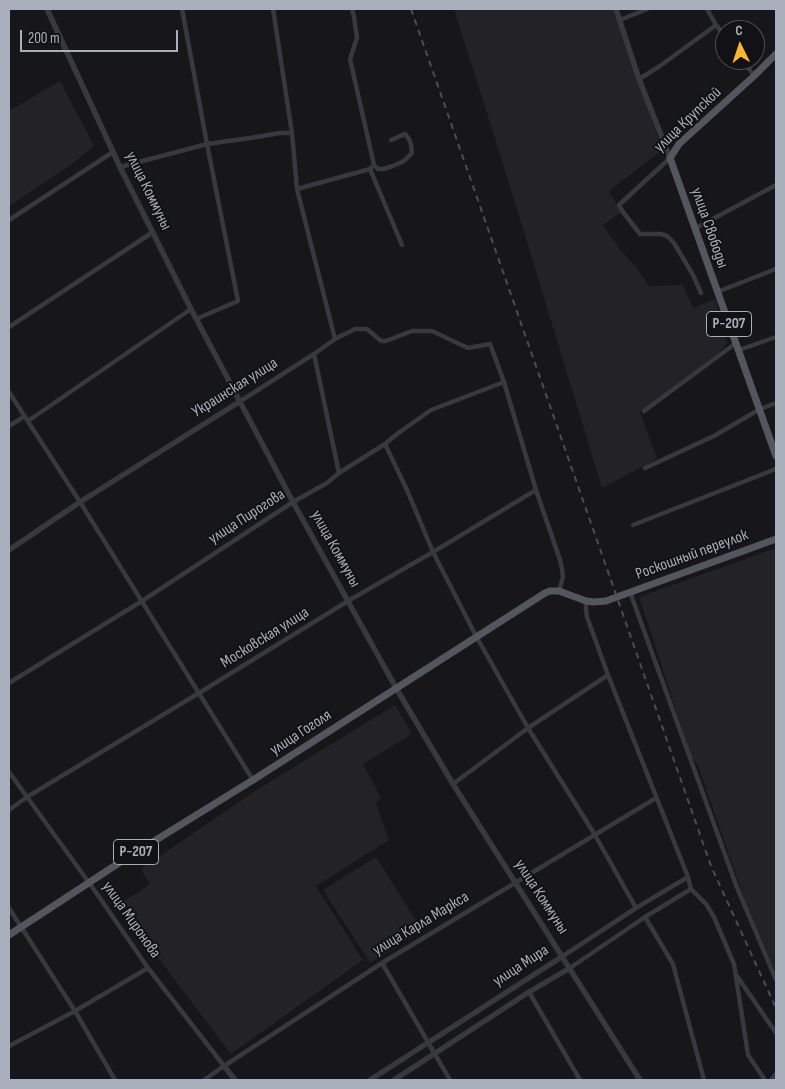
<!DOCTYPE html>
<meta charset="utf-8">
<style>
body{margin:0}
#map{position:relative;width:785px;height:1089px;overflow:hidden;background:#17171a;font-family:"Sofia Sans Condensed",sans-serif}
canvas{display:block}
.frame{position:absolute;inset:0;border:10px solid #a8aebb;pointer-events:none}
.north{position:absolute;left:715px;top:20px;width:50px;height:50px;box-sizing:border-box;background:#121215;border:1px solid #4e5057;border-radius:50%;rotate:356deg;font-size:14px;font-weight:700;line-height:20px;text-align:center;color:#a8aebb}
.north::after{content:'';display:block;margin:auto;width:18px;height:22px;background:#ffb72a;clip-path:polygon(50% 0,100% 100%,50% 72%,0 100%)}
.scale{position:absolute;left:20px;top:30px;width:158px;height:22px;box-sizing:border-box;border:2px solid #a8aebb;border-top:0;padding-left:6px;font-size:15px;line-height:18px;white-space:nowrap;color:#a8aebb;-webkit-text-stroke:4px #121215;paint-order:stroke}
</style>
<div id="map">
<canvas width="785" height="1089"></canvas>
<div class="frame"></div>
<div class="north">С</div>
<div class="scale">200 m</div>
</div>
<script>
const c = document.querySelector('canvas').getContext('2d');
c.lineJoin = 'round';
function paint(path, color) { c.fillStyle = color; c.fill(path, 'evenodd'); }
const toPath = rows => new Path2D(rows.map(r => 'M' + r).join(''));
function trace(path, color, width, dash) { c.strokeStyle = color; c.lineWidth = width; c.lineCap = dash ? 'butt' : 'round'; c.setLineDash(dash || []); c.stroke(path); }
function label(font, color, halo, rows, align = 'center') {
  c.font = font + ' "Sofia Sans Condensed",sans-serif'; c.lineWidth = 4; c.setLineDash([]); c.textBaseline = 'middle'; c.strokeStyle = halo; c.fillStyle = color; for (const [text, x, y, turn = 0] of rows) {
    c.save(); c.translate(x, y); c.rotate((+turn || 0) * Math.PI / 180); c.textAlign = isNaN(turn) ? turn : align; if (halo) c.strokeText(text, 0, 0); c.fillText(text, 0, 0); c.restore();
  }
}
const built = toPath([
 [454,9,614,9,662,150,609,191,621,212,603,225,621,251,637,268,649,286,683,285,693,308,715,299,727,343,717,355,640,412,657,459,602,488,509,183],
 [60,81,94,146,71,165,9,206,9,111],
 [776,548,776,969,773,967,747,907,698,765,691,756,639,597],
 [395,705,412,734,363,764,381,798,376,804,389,840,316,886,363,960,231,1054,153,951,121,903,150,884,141,869,255,791],
 [376,857,422,930,370,963,323,890]
]);
const minor = toPath([
 [182,9,207,144,238,301,196,319],
 [273,9,292,133,297,189,335,339],
 [352,9,354,17,357,38,350,59,374,165,378,169,384,169,393,166,404,161,412,153,411,145,409,139,405,134,391,140],
 [707,9,716,25,725,36],
 [620,20,647,9],
 [743,60,754,76],
 [639,79,660,66,716,25],
 [670,158,619,205,623,212,640,234,661,234,667,236,674,243,693,275,701,293],
 [374,165,370,169,402,245],
 [120,167,207,144,250,138,280,133,292,133],
 [297,189,370,169],
 [9,220,113,152],
 [694,229,776,185],
 [717,292,776,269],
 [9,327,153,232],
 [739,350,776,337],
 [314,354,339,473],
 [9,392,80,502,253,780],
 [239,402,314,354,335,339,355,329,367,329,381,341,386,341,412,331,432,331,468,348,490,344,504,382,536,490,560,560,562,569,563,577,559,591],
 [644,411,736,343],
 [28,421,191,309],
 [9,426,25,416],
 [385,444,407,490,433,552,476,636,528,728,595,835,636,908],
 [645,468,714,436,760,409,776,403],
 [633,525,776,469],
 [630,592,736,885,776,980],
 [586,601,586,610,587,617,608,675,688,877,691,889,706,904,714,917,734,964,748,1055,765,1080],
 [9,683,142,601,293,502,327,483,339,473,385,444,397,434,431,410,504,382],
 [9,772,95,891,148,968,224,1066],
 [453,784,528,728,608,675],
 [9,810,27,797,199,693,348,601,433,552,536,490],
 [9,908,75,1011,115,1080],
 [645,917,673,964,704,1080],
 [563,956,636,908,688,877],
 [382,963,450,1080],
 [570,968,645,917,691,889],
 [737,976,776,1033],
 [529,992,580,1080],
 [9,1046,75,1011,148,968],
 [204,1080,224,1066,382,963,656,798],
 [771,1080,776,1074]
]);
const tertiary = toPath([
 [47,9,120,167,191,309,293,502,396,688,453,784,640,1080],
 [616,9,639,79,670,158],
 [9,550,80,502,239,402],
 [224,1066,235,1080],
 [370,1080,563,956],
 [394,1080,529,992,570,968]
]);
const primary = toPath([
 [776,54,754,76,679,144,670,158,776,456],
 [9,935,122,861,253,780,545,593,550,591,559,591,586,601,593,602,606,601,776,539]
]);
const rail = toPath([
 [411,9,711,866,776,1008]
]);
const shields = [
 [729,324,45],
 [136,852,45]
];
const shieldNames = [
 ["Р-207",729,324],
 ["Р-207",136,852]
];
const streetNames = [
 ["улица Крупской",688,120,-44],
 ["улица Коммуны",148,191,64],
 ["улица Свободы",709,228,71],
 ["Украинская улица",235,388,-32],
 ["улица Пирогова",247,517,-33],
 ["улица Коммуны",335,549,61],
 ["Роскошный переулок",692,555,-20],
 ["Московская улица",265,638,-32],
 ["улица Гоголя",301,733,-33],
 ["улица Коммуны",541,897,57],
 ["улица Миронова",131,920,55],
 ["улица Карла Маркса",421,924,-31],
 ["улица Мира",521,966,-33]
];
paint(built, '#232327');
trace(minor, '#38393f', 4.5);
trace(tertiary, '#38393f', 5.5);
trace(primary, '#54565f', 7);
trace(rail, '#4b4d54', 2, [6, 5]);
for (const [x, y, w] of shields) { const box = new Path2D(); box.roundRect(x - w / 2, y - 12.5, w, 25, 4); c.fillStyle = '#121215'; c.fill(box); trace(box, '#a8aebb', 1); }
label('bold 15px', '#a8aebb', null, shieldNames);
label('16px', '#a8aebb', '#121215', streetNames);
</script>
